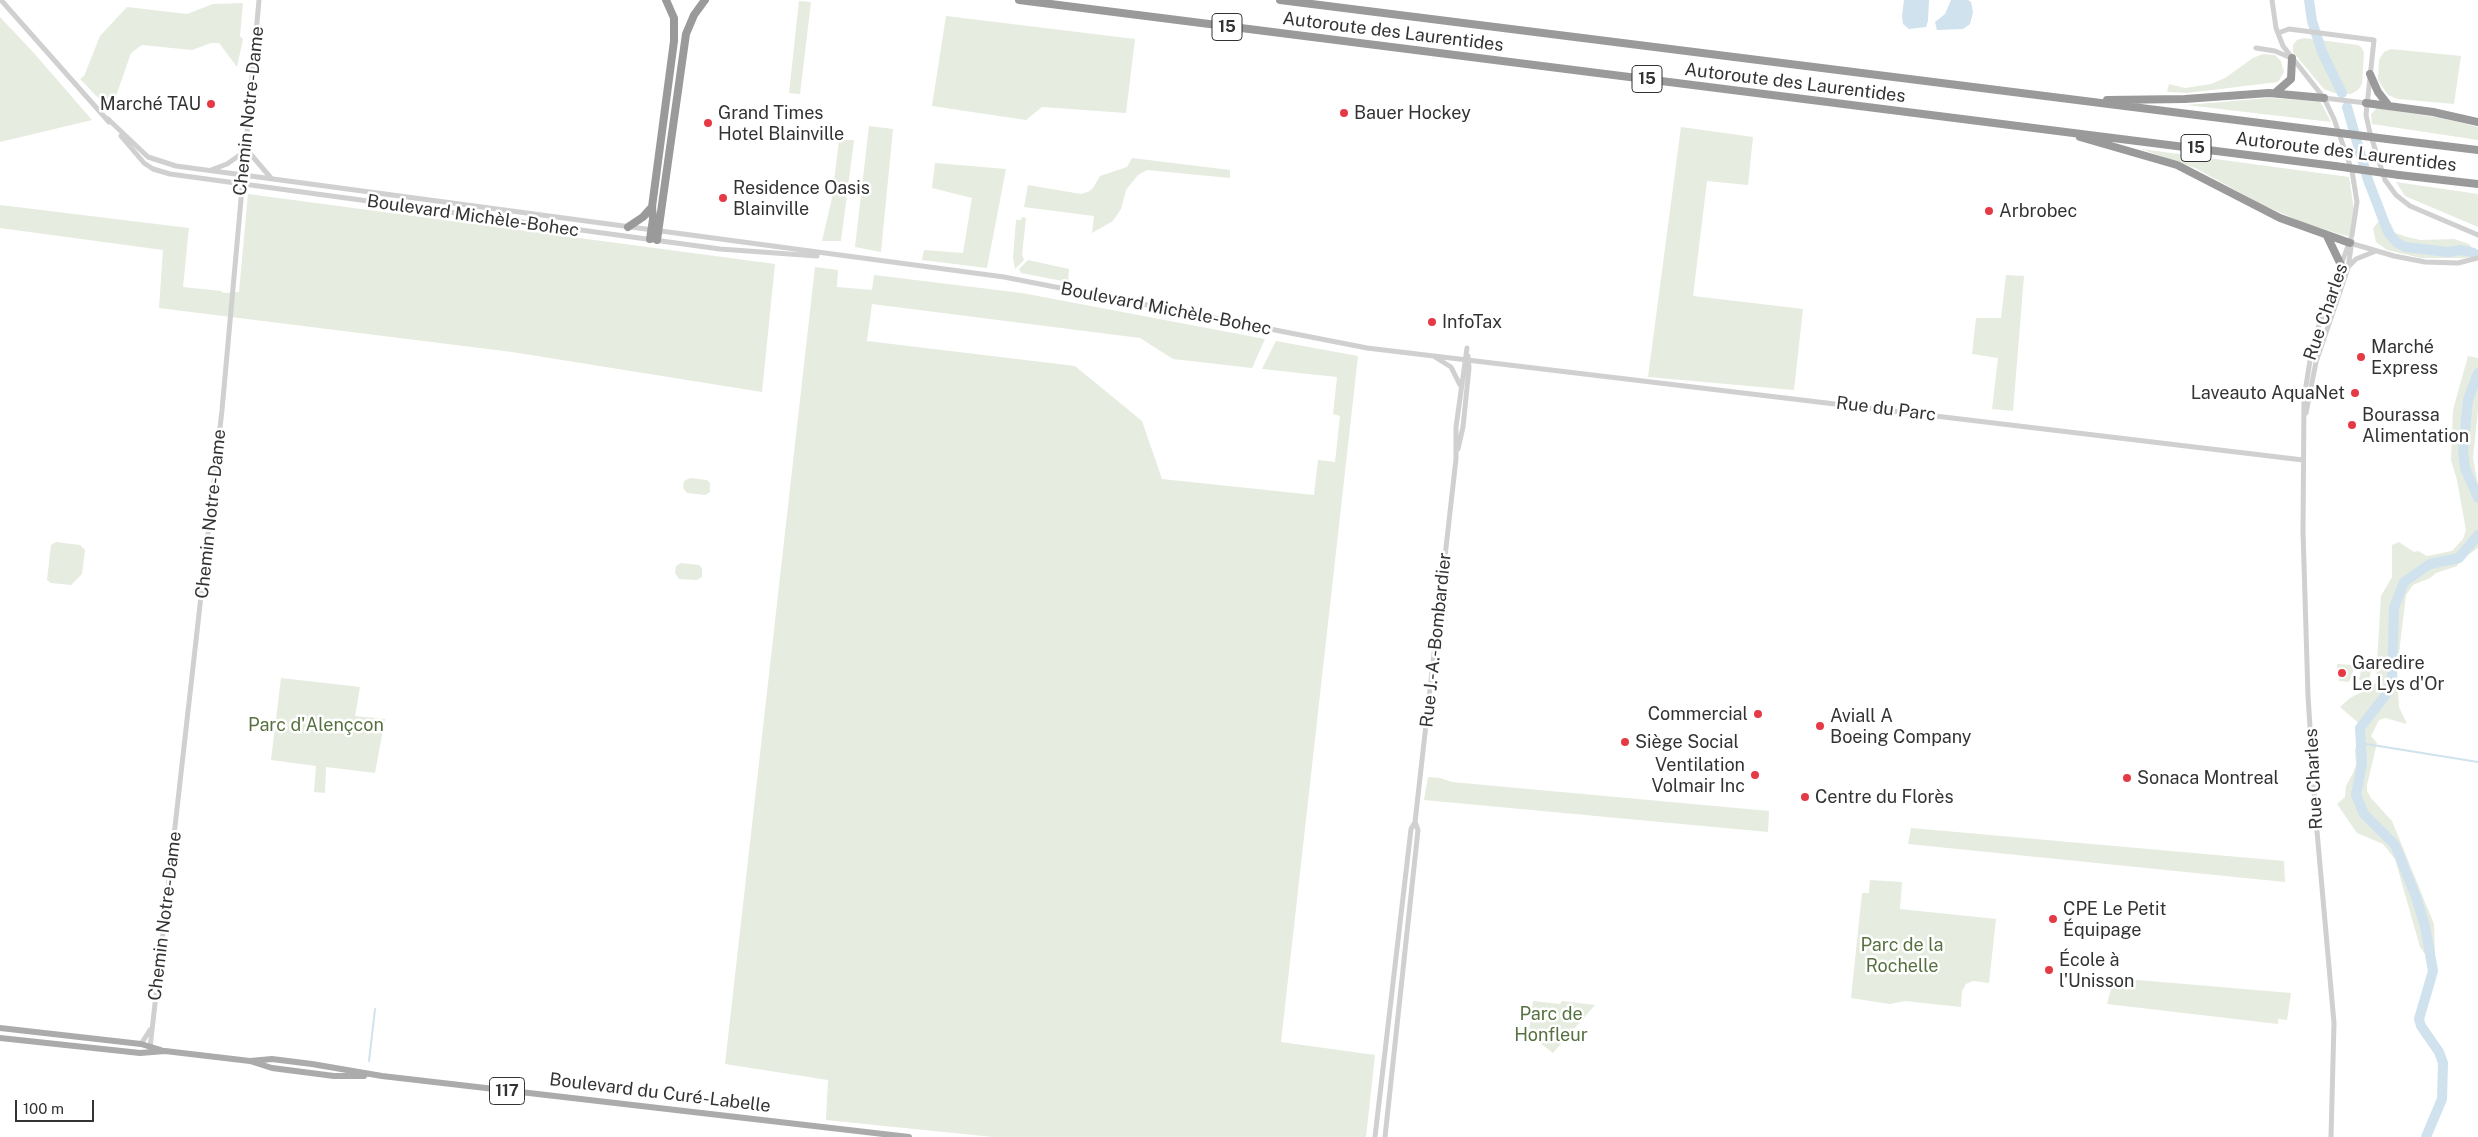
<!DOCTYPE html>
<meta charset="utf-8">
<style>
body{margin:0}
#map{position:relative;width:2478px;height:1137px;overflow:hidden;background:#fff;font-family:"Public Sans",sans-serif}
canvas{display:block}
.scale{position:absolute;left:15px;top:1100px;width:79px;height:22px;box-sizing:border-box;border:2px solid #333;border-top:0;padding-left:6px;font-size:15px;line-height:18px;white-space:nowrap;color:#333;-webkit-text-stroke:4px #fff;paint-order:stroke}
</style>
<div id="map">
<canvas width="2478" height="1137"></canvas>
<div class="scale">100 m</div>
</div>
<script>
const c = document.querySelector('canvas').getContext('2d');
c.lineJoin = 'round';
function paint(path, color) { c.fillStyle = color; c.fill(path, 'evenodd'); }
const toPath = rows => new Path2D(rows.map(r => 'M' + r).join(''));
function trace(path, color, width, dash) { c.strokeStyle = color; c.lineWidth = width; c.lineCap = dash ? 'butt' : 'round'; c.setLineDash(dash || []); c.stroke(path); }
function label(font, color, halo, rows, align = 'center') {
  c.font = font + ' "Public Sans",sans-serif'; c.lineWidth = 5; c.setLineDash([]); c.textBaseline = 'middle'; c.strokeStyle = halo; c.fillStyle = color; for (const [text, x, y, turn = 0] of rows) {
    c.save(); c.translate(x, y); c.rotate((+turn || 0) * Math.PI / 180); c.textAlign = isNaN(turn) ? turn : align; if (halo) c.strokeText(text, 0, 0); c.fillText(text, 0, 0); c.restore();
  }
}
const green = toPath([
 [799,1,811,2,800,94,789,93],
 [243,3,240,36,243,39,237,67,219,43,211,43,192,50,142,45,131,53,113,105,107,107,80,79,84,76,100,36,127,7,187,14,213,4],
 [946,16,1135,39,1126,113,1042,107,1026,120,932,106],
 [0,17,33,52,92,120,0,142],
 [2304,38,2358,45,2362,48,2364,53,2362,84,2358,90,2351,94,2334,93,2324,89,2293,52,2293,45,2297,40],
 [2391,49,2461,56,2454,104,2398,99,2388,95,2378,80,2379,60,2384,52],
 [2263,54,2275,55,2281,61,2284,72,2278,82,2187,93,2167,92,2169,84,2185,88,2211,84,2225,78,2253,58],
 [2268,98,2320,101,2331,122,2186,105],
 [2377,108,2441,118,2478,127,2478,140,2372,124,2371,114],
 [869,126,893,129,881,252,855,247],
 [1681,127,1753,137,1748,185,1707,181,1693,296,1803,309,1794,390,1648,377],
 [839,140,854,140,841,241,822,241,832,198],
 [2141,149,2349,177,2354,210,2351,233,2348,236,2343,235,2304,223,2263,205,2195,168],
 [1132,158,1230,170,1230,178,1147,170,1138,175,1126,190,1121,209,1113,221,1092,233,1094,216,1024,207,1028,185,1081,194,1088,192,1093,188,1100,176,1127,167],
 [935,163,1006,169,987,268,922,260,924,250,963,253,972,198,932,188],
 [2396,182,2478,194,2478,227,2405,196],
 [248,194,775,264,762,392,512,352,159,308,163,250,0,228,0,205,189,228,183,287,221,291,224,293,239,292],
 [1022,217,1026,218,1022,255,1024,260,1015,269,1013,258,1016,220,1021,220],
 [2379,221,2391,224,2395,233,2407,237,2420,240,2454,239,2469,244,2476,251,2467,258,2421,258,2387,250,2376,242,2373,228],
 [1028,260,1069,269,1068,282,1021,273,1019,269],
 [815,267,838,270,837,287,872,290,874,275,1022,293,1265,339,1252,368,1173,359,1140,338,872,304,867,341,1075,366,1142,421,1162,479,1314,495,1318,460,1335,462,1340,416,1333,414,1337,377,1262,369,1276,341,1358,356,1281,1042,1375,1055,1366,1137,993,1137,826,1120,828,1080,725,1064],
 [2006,275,2024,276,2013,411,1992,409,1998,358,1972,354,1976,318,2001,318],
 [2468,356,2478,358,2478,410,2473,458,2478,484,2478,548,2462,559,2457,566,2436,573,2430,578,2413,585,2406,595,2397,670,2399,707,2407,724,2385,718,2379,720,2371,736,2377,743,2367,785,2367,791,2371,798,2392,821,2434,924,2435,956,2428,958,2420,947,2395,859,2383,844,2357,833,2337,804,2345,797,2346,786,2353,773,2356,765,2355,750,2362,726,2340,707,2350,698,2373,686,2376,682,2381,596,2392,577,2392,545,2399,542,2414,552,2418,551,2427,556,2452,551,2463,539,2466,530,2457,480,2451,460,2453,410],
 [690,478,707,480,710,483,710,492,705,495,687,493,683,488,684,481],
 [56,542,80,545,85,550,82,574,71,585,51,583,47,580,51,545],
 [681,563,699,565,702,568,702,577,697,580,679,579,675,573,676,566],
 [2337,664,2372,666,2369,681,2359,680,2361,671,2354,669,2349,682,2339,681],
 [281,678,360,687,355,716,385,719,375,773,326,767,325,793,314,792,316,766,271,760],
 [1428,777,1440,778,1452,782,1769,811,1768,832,1424,800],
 [1911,828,2284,861,2285,882,1908,844],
 [1870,880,1902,882,1900,909,1996,919,1989,983,1973,981,1966,984,1962,991,1961,1007,1905,1001,1890,1004,1851,998,1862,893,1869,893],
 [2114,978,2291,993,2287,1020,2278,1019,2278,1024,2107,1004],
 [1533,1001,1560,1004,1562,1001,1595,1005,1553,1053,1540,1043,1528,1040]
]);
const water = toPath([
 [1904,0,1929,0,1928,21,1926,27,1909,29,1903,24,1902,16],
 [1951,0,1968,0,1971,2,1973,12,1970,24,1963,29,1937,30,1935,22,1945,14]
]);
const stream = toPath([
 [2360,743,2478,762],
 [369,1061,375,1009]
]);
const river = toPath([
 [2309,0,2312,21,2322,52,2342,93],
 [2347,107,2368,180,2388,232,2396,242,2405,247,2448,252,2461,250,2474,253],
 [2478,373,2468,400,2463,451,2465,468,2478,498],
 [2426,1137,2442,1099,2443,1063,2439,1052,2421,1026,2419,1019,2433,971,2425,926,2416,897,2395,845,2364,814,2356,795,2362,763,2360,728,2388,692,2392,678,2394,608,2404,582,2430,564,2459,558,2478,535]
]);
const minor = toPath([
 [1,0,109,122],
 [2272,0,2276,28,2283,46,2324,98,2334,119,2352,171,2357,202,2352,235,2313,342,2304,398,2303,531,2308,696,2316,820,2334,1023,2331,1137],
 [2278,33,2289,29,2374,40,2366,115,2370,133,2385,180,2396,195,2410,206,2478,235],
 [2256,48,2275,51,2289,57],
 [2324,98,2366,103],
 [108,119,148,157,176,166,1004,277,1367,348,2303,460],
 [121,136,144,163,153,169,170,174,720,249,817,256],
 [247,150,271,178],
 [211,170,227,164,247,150],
 [2350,243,2394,256,2425,262,2458,263,2478,258],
 [2349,266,2356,259,2376,251],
 [1435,357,1451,367,1460,385],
 [2306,413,2316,362,2348,268,2352,241],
 [1458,449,1463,427,1469,368,1468,356],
 [141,1044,150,1030],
 [150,1048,222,410,259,0],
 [1375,1137,1411,829,1415,822],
 [1385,1137,1418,830,1415,822,1456,459,1456,427,1467,348]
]);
const major = toPath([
 [0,1028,141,1044,161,1050],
 [0,1038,140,1053,165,1051,250,1061,272,1068,334,1076,364,1076],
 [250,1061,272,1059,312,1064,382,1076,909,1137]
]);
const highway = toPath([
 [1019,0,2335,166],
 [1280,0,2324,131],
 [2370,74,2378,92,2389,106],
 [2275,93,2291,79,2292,58],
 [2107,100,2185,99,2269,93,2324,98],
 [2366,103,2433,112,2478,122],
 [2080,137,2177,165,2280,218,2350,243],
 [2387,139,2478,150],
 [2399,175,2478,184],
 [628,227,643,217,652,207],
 [2327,236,2341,265],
 [650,239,653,219,652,207,674,41,674,18,666,0],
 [657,240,686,34,694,15,705,0]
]);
const highwayBridge = toPath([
 [2324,131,2387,139],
 [2335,166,2399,175]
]);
const markers = [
 [211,104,5,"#e63946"],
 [1344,113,5,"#e63946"],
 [708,123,5,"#e63946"],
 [723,198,5,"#e63946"],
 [1989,211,5,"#e63946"],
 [1432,322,5,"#e63946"],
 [2361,357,5,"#e63946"],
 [2355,393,5,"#e63946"],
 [2352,425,5,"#e63946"],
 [2342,673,5,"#e63946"],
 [1758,714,5,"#e63946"],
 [1820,726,5,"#e63946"],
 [1625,742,5,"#e63946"],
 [1755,775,5,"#e63946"],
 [2127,778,5,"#e63946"],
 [1805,797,5,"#e63946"],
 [2053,919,5,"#e63946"],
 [2049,970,5,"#e63946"]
];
const shields = [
 [1227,27,30],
 [1647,79,30],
 [2196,148,30],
 [507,1091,35]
];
const shieldNames = [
 ["15",1227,27],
 ["15",1647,79],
 ["15",2196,148],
 ["117",507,1091]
];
const streetNames = [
 ["Autoroute des Laurentides",1393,32,7],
 ["Autoroute des Laurentides",1795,83,7],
 ["Chemin Notre-Dame",249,111,-84],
 ["Autoroute des Laurentides",2346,152,7],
 ["Boulevard Michèle-Bohec",473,216,8],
 ["Boulevard Michèle-Bohec",1166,309,11],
 ["Rue Charles",2326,312,-71],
 ["Rue du Parc",1886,409,7],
 ["Chemin Notre-Dame",211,514,-84],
 ["Rue J.-A.-Bombardier",1436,640,-84],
 ["Rue Charles",2314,779,-93],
 ["Chemin Notre-Dame",165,916,-83],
 ["Boulevard du Curé-Labelle",660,1093,7]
];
const poiNames = [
 ["Marché TAU",201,104,"right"],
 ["Grand Times",718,113],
 ["Hotel Blainville",718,134],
 ["Bauer Hockey",1354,113],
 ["Residence Oasis",733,188],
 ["Blainville",733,209],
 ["Arbrobec",1999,211],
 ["InfoTax",1442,322],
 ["Marché",2371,347],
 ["Express",2371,368],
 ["Laveauto AquaNet",2345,393,"right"],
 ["Bourassa",2362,415],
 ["Alimentation",2362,436],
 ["Garedire",2352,663],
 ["Le Lys d'Or",2352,684],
 ["Commercial",1748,714,"right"],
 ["Aviall A",1830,716],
 ["Boeing Company",1830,737],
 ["Siège Social",1635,742],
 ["Ventilation",1745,765,"right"],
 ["Volmair Inc",1745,786,"right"],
 ["Sonaca Montreal",2137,778],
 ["Centre du Florès",1815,797],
 ["CPE Le Petit",2063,909],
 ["Équipage",2063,930],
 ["École à",2059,960],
 ["l'Unisson",2059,981]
];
const parkNames = [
 ["Parc d'Alençcon",316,725],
 ["Parc de la",1902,945],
 ["Rochelle",1902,966],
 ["Parc de",1551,1014],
 ["Honfleur",1551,1035]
];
paint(green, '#e6ecdf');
paint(water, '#cfe2ee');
trace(stream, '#cfe2ee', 2);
trace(river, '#cfe2ee', 10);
trace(minor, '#d0d0d0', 5);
trace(major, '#ababab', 6);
trace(highway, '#9a9a9a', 8);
trace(highwayBridge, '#9a9a9a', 8);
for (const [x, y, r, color] of markers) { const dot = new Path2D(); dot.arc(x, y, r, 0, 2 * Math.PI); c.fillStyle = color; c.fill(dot); trace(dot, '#fff', 2); }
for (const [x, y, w] of shields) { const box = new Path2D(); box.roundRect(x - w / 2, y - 13.5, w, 27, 4); c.fillStyle = '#fff'; c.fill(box); trace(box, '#333', 1); }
label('bold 16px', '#333', null, shieldNames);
label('18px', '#333', '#fff', streetNames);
label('18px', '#333', '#fff', poiNames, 'left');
label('18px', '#56703f', '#fff', parkNames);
</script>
